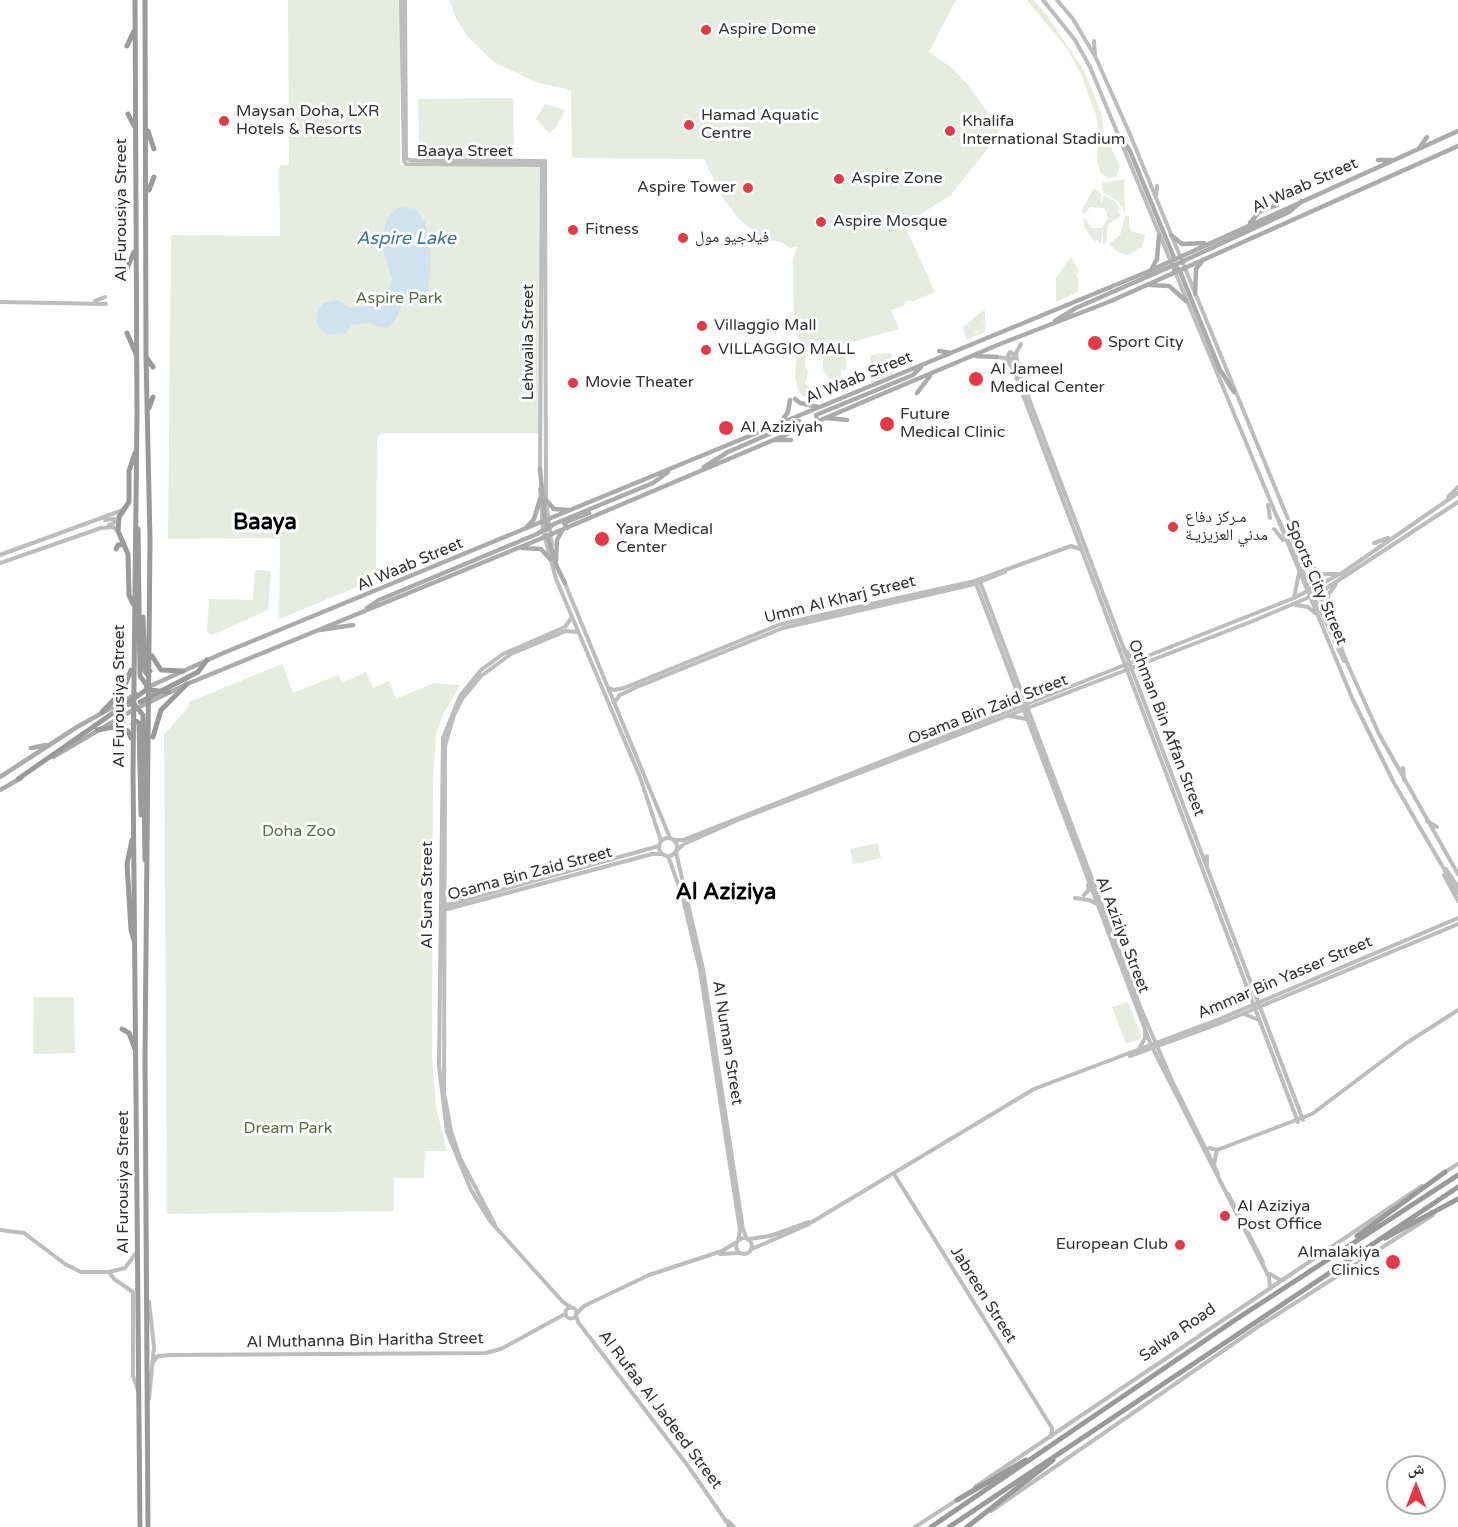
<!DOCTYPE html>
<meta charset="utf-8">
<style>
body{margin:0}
#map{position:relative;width:1458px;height:1527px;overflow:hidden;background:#fff;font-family:"Varela Round","Noto Naskh Arabic",sans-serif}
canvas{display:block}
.north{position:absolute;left:1386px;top:1455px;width:60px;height:60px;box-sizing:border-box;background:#fff;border:2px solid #adadad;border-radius:50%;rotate:0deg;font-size:16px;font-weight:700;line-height:24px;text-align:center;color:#333}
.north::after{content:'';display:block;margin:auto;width:21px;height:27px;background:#e63946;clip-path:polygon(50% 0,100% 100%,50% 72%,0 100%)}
</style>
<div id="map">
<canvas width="1458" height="1527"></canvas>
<div class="north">ش</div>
</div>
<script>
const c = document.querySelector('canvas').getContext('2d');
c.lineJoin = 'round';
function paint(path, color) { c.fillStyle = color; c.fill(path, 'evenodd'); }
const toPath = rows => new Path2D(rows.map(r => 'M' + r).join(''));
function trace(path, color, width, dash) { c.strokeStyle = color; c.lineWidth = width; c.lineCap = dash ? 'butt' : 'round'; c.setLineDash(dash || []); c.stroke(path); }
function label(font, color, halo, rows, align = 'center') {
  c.font = font + ' "Varela Round","Noto Naskh Arabic",sans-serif'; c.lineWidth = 6; c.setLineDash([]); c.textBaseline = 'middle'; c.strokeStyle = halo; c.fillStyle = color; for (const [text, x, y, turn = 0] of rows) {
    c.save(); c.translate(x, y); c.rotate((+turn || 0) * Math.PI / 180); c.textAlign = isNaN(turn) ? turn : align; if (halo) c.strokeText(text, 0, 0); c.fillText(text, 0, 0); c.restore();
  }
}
const green = toPath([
 [288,0,400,0,400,165,540,166,539,433,382,433,377,439,376,579,279,619,280,538,168,539,171,235,280,236,279,170,280,165,289,165],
 [449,0,956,0,929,52,952,68,968,85,990,116,999,130,998,136,950,196,904,224,935,292,912,302,911,300,906,301,905,305,891,310,899,329,848,343,806,348,805,365,808,372,805,384,813,391,822,389,822,403,808,401,799,391,795,378,796,361,805,349,799,350,800,344,794,329,793,259,797,247,790,248,783,243,762,238,739,219,721,195,704,159,572,158,571,92,563,88,538,83,494,62,467,36,456,18],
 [1027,0,1033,0,1046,14,1084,70,1101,113,1104,132,1120,166,1116,177,1108,178,1100,172,1097,159,1099,132,1096,115,1080,72,1067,49],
 [513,98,514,147,419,148,418,99],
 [545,104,565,110,557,126,549,133,536,119],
 [1125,179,1124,183,1125,213,1119,202,1103,192,1102,187,1102,183],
 [1094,188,1101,194,1101,205,1103,195,1115,201,1121,211,1117,210,1121,215,1108,225,1106,243,1103,244,1103,231,1101,244,1096,239,1096,244,1084,227,1083,218,1087,220,1091,228,1102,228,1108,218,1106,211,1103,208,1090,207,1085,214,1081,212],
 [1125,216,1129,216,1129,227,1133,232,1146,235,1141,248,1128,255,1117,252,1109,244,1120,235],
 [1071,257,1078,270,1078,276,1072,267,1078,278,1078,292,1056,302,1056,278,1061,271,1065,279,1061,270],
 [985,309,985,323,978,316,985,324,985,332,978,335,976,333,980,331,976,332,973,329,977,335,966,340,963,327,967,323,972,328,968,323],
 [892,353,892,374,870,383,873,376,870,376,870,356,876,354,886,361,877,354],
 [846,354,846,369,844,371,841,368,841,376,830,380,823,370,823,356],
 [255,570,271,571,268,610,212,635,207,632,209,599,253,600],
 [282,664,293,693,338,675,342,683,366,672,373,688,389,681,396,699,434,683,460,685,443,714,436,734,433,779,432,1056,436,1107,447,1151,425,1151,424,1178,394,1178,394,1211,167,1214,164,735,189,706,189,702],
 [878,843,881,858,853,864,850,849],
 [34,997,74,997,75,1053,33,1054],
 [1128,1002,1141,1036,1140,1039,1126,1044,1112,1007]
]);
const water = toPath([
 [399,207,416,209,425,222,431,257,428,291,417,301,402,305,394,322,388,327,380,328,369,323,352,325,346,333,327,335,320,329,316,321,318,310,324,303,337,300,351,308,364,306,372,294,389,289,392,280,383,249,383,234,388,217]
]);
const secondary = toPath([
 [401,0,404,161,406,164,543,165],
 [405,0,406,158,410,160,545,161,546,500,552,545],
 [1043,0,1075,40,1090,67,1353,700,1394,783,1458,893],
 [1057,0,1073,19,1095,56,1129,132,1348,665,1379,734,1458,874],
 [1094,41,1095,55],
 [1156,197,1157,186],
 [95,301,105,297],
 [0,302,106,304],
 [1021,344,1016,353,1018,370,1303,1120],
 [997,357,1006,358,1014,371,1298,1122],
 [1012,362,1008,355,1010,352,1013,354,1015,363],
 [540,470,542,161],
 [540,489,543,531,556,579,640,777,661,841],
 [1448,497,1458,487],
 [1268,505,1270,518],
 [1276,514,1312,592],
 [105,520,114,519,114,523,109,525],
 [1274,529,1283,540],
 [1374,543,1388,538],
 [0,555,123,510],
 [0,563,101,528,113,527,118,530],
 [1308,563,1321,574,1338,574],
 [979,579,1141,1009,1173,1083,1218,1174],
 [564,581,670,838],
 [975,581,1151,1045,1269,1277,1270,1287],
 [1313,595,1344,661],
 [1294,598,1299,573],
 [1296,605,1308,607,1315,613],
 [1327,610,1328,595,1336,584],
 [1123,648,1130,656,1139,658],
 [608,688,614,690,624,688,781,624,975,581,1071,546,1080,549],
 [614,703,620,695,637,687,783,628,975,584,1005,572],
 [1007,709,1013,700,1015,689],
 [1010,716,1026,719],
 [1403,768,1404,780],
 [1427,821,1437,827],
 '659 847a9 9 0 1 1 18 0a9 9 0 1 1-18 0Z',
 [674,840,683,840,1294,598,1342,573,1458,493],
 [677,850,684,844,738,820,1253,621,1319,593,1458,502],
 [676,852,703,969,743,1229,747,1239],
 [668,856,682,895,700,970,740,1230,738,1241],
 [1207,856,1207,866],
 [1446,869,1458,887],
 [1444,875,1458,901],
 [1084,895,1089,890,1088,885],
 [1075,898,1089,900,1097,904],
 [443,906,659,846],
 [444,910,652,854,662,854],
 [1244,1014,1259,1020],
 [1139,1049,1145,1038,1145,1031],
 [1130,1056,1223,1022,1458,924],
 [1209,1148,1217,1150,1312,1114,1405,1044,1458,1010],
 [1214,1164,1217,1150],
 [1443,1173,1458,1164],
 [894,1174,1052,1428,1051,1437],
 [1228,1194,1263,1262],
 [495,1225,460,1158,451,1131,444,1092,445,746,454,715,462,699,481,676,511,654,566,631,578,632],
 [0,1230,24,1233,65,1264,81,1272,109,1272,125,1268,136,1253],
 '736 1246a8 8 0 1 1 16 0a8 8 0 1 1-16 0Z',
 [749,1239,770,1236,809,1222],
 [752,1249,807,1225,1034,1089,1222,1018,1458,918],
 [720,1254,739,1253],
 [109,1272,114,1279,133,1292,133,1376,138,1390],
 [1270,1274,1280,1280],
 [149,1302,154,1347,149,1399],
 '565.5 1313a5.5 5.5 0 1 1 11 0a5.5 5.5 0 1 1-11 0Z',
 [572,1308,563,1302,490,1221,471,1190,447,1132,439,1066,443,738,460,696,481,670,503,654,565,627,572,617],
 [576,1314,584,1306,649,1275,722,1251,737,1242],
 [576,1315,578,1322,688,1466,730,1527],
 [154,1361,158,1356,171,1355,485,1353,501,1349,565,1314],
 [975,1487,1422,1186],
 [991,1511,1259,1326,1433,1215],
 [728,1521,734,1527],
 [915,1527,957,1500]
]);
const primary = toPath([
 [1121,137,1130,151,1175,260],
 [1420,147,1427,137],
 [1378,160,1391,160],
 [1250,223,1259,212,1277,205],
 [1171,235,1182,244,1204,243],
 [1152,268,1157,259,1159,236],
 [1179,269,1220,370,1234,392],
 [1174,272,1177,264,1289,212,1302,201],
 [1150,285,1169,286,1186,301],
 [1195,294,1196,269,1203,260],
 [1055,321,1076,308,1174,265],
 [939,351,951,353],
 [976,356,997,357],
 [917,393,930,376],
 [795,399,800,403,818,407],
 [827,418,847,420],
 [817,421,816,415,913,375,921,367],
 [781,422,788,412,790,400],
 [774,440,791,440],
 [704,467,728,452,799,421],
 [540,469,545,523],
 [546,500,554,509,569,510],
 [526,528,534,519,540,499],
 [567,528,564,523,589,513],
 [546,530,554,524,653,483,668,472],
 [547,535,557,567,565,583],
 [522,548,541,549,550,559],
 [556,560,557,540,562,531],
 [367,608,379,600,537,534,545,529,548,521],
 [320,630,353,625],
 [146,688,221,654,1147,272,1458,131],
 [31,748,46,745],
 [53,757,133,710,187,684,540,539,1000,344,1111,301,1458,146],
 [0,777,77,727,136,694],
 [0,790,21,778]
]);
const highway = toPath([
 [135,0,137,413,133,772,140,1527],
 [145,0,146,357,150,540,145,1055,148,1527],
 [127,46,134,31],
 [128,114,134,126],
 [148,131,154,149],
 [149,190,154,177],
 [127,268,134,252],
 [127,333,136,354],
 [146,357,153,367],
 [149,408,153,397],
 [138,529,140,676,150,690,169,692],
 [116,549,118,545,124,544],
 [133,604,129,595,128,554,118,531,119,517,129,502,129,471,135,453],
 [143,617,145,671,147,674,150,671],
 [152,656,161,670,183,671],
 [140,702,198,672,207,660],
 [116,705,134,704,143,715,145,860],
 [102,712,123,690,131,670],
 [133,724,136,721,139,723,141,815],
 [97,730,120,726,128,731,131,738],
 [153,737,161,710,187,684],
 [18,779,149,688],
 [132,840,127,864,131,930,134,940],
 [122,1029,129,1033,135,1049],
 [1357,1236,1445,1172],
 [1385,1238,1458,1199],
 [957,1500,1026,1460],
 [931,1527,1235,1320,1458,1175],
 [949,1527,1458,1187],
 [967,1527,1053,1460]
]);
const markers = [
 [706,30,6,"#e63946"],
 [224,121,6,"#e63946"],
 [689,125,6,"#e63946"],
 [950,131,6,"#e63946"],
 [839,179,6,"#e63946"],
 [748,188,6,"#e63946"],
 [821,222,6,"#e63946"],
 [573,230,6,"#e63946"],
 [683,238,6,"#e63946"],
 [702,326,6,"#e63946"],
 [1095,343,8,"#e63946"],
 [706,350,6,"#e63946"],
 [976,379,8,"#e63946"],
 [573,383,6,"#e63946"],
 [887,424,8,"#e63946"],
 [726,428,8,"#e63946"],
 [1173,527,6,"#e63946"],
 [602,539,8,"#e63946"],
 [1225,1216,6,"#e63946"],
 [1180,1245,6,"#e63946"],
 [1393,1262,8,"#e63946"]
];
const poiNames = [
 ["Aspire Dome",718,30],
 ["Maysan Doha, LXR",236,112],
 ["Hotels & Resorts",236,130],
 ["Hamad Aquatic",701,116],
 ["Centre",701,134],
 ["Khalifa",962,122],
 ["International Stadium",962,140],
 ["Aspire Zone",851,179],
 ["Aspire Tower",736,188,"right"],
 ["Aspire Mosque",833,222],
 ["Fitness",585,230],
 ["فيلاجيو مول",695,238],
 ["Villaggio Mall",714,326],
 ["Sport City",1108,343],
 ["VILLAGGIO MALL",718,350],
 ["Al Jameel",990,370],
 ["Medical Center",990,388],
 ["Movie Theater",585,383],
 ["Future",900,415],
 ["Medical Clinic",900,433],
 ["Al Aziziyah",740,428],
 ["مـركز دفاع",1185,518],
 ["مدني العزيزيـة",1185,536],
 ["Yara Medical",616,530],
 ["Center",616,548],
 ["Al Aziziya",1237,1207],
 ["Post Office",1237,1225],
 ["European Club",1168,1245,"right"],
 ["Almalakiya",1380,1253,"right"],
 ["Clinics",1380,1271,"right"]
];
const streetNames = [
 ["Baaya Street",465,152],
 ["Al Waab Street",1305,186,-24],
 ["Al Furousiya Street",122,210,-90],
 ["Lehwaila Street",529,342,-90],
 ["Al Waab Street",859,378,-22],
 ["Al Waab Street",410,565,-23],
 ["Sports City Street",1316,583,67],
 ["Umm Al Kharj Street",840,600,-14],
 ["Al Furousiya Street",120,696,-90],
 ["Osama Bin Zaid Street",988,710,-21],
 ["Othman Bin Affan Street",1166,728,69],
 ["Osama Bin Zaid Street",530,874,-15],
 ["Al Suna Street",428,895,-90],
 ["Al Aziziya Street",1122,935,69],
 ["Ammar Bin Yasser Street",1285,978,-23],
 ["Al Numan Street",727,1043,81],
 ["Al Furousiya Street",124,1182,-90],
 ["Jabreen Street",983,1295,58],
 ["Salwa Road",1178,1333,-35],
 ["Al Muthanna Bin Haritha Street",365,1341,-1],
 ["Al Rufaa Al Jadeed Street",660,1410,53]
];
const parkNames = [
 ["Aspire Park",399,299],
 ["Doha Zoo",299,832],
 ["Dream Park",288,1129]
];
const waterNames = [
 ["Aspire Lake",406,239]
];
const districtNames = [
 ["Baaya",265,523],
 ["Al Aziziya",726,893]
];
paint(green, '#e6ecdf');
paint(water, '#cfe2ee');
trace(secondary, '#bdbdbd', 4);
trace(primary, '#ababab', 4.5);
trace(highway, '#9a9a9a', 5);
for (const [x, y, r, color] of markers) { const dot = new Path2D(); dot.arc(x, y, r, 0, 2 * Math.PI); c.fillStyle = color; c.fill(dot); trace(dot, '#fff', 2); }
label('16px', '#333', '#fff', poiNames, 'left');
label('16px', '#333', '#fff', streetNames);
label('16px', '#56703f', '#fff', parkNames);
label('italic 18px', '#3f7597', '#fff', waterNames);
label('bold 22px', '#000', '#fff', districtNames);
</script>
